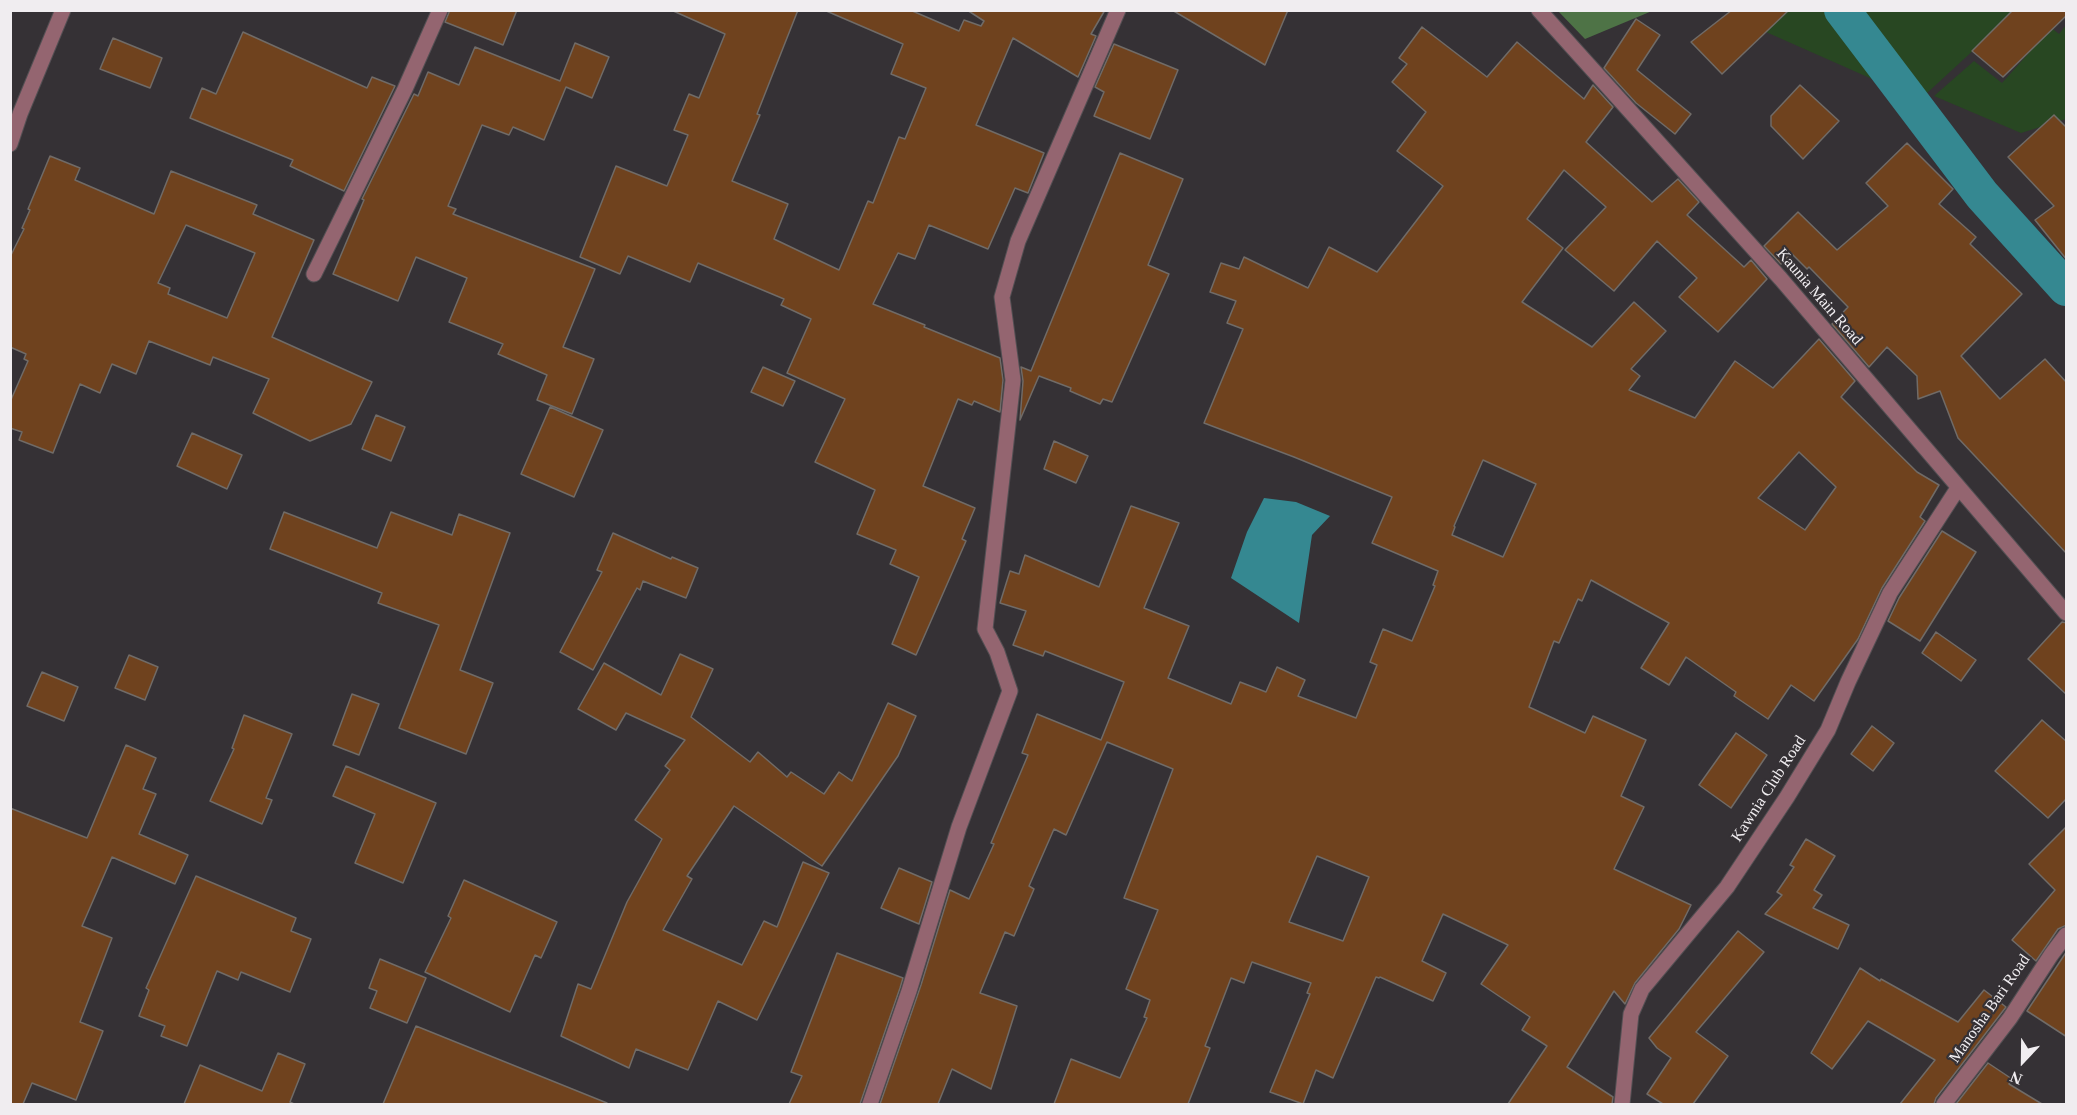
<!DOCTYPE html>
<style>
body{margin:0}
#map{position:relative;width:2077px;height:1115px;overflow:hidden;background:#353135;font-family:Georgia,serif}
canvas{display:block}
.frame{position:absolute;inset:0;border:12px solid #f0edf0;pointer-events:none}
.north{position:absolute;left:1993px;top:1031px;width:60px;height:60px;-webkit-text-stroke:4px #353135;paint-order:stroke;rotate:202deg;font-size:16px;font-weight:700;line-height:24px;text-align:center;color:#f0edf0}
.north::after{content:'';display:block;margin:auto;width:21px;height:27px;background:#f0edf0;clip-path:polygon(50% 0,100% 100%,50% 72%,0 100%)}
</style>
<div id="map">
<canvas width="2077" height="1115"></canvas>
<div class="frame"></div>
<div class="north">N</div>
</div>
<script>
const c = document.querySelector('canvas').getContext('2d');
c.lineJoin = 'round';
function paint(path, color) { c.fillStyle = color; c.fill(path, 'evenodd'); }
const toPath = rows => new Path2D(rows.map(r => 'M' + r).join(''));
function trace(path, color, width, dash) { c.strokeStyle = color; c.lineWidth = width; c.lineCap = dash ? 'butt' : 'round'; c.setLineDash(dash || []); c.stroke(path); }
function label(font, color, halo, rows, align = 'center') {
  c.font = font + ' Georgia,serif'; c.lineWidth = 4.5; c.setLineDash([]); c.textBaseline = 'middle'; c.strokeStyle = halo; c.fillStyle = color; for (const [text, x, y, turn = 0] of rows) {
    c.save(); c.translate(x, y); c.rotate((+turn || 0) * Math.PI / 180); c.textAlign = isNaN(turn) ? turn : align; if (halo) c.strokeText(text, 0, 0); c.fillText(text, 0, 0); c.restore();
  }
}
const green = toPath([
 [1787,11,1840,11,1906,94,1766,32],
 [1860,11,2016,11,1926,94],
 [2030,11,2059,34,2066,25,2066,119,2021,133,1934,96,1974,61,2002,83,2036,45]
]);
const forest = toPath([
 [1558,11,1652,11,1585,39]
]);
const water = toPath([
 [1264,498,1296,502,1330,516,1312,535,1299,623,1231,578,1247,532]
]);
const canal = toPath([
 [1842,10,1982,195,2066,288]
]);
const building = toPath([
 [450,10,517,10,503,45,445,22,450,10],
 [671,10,798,10,757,114,760,115,732,181,788,204,774,239,839,270,868,201,873,203,899,137,905,139,926,88,891,74,903,44,824,10,910,10,959,31,964,20,981,26,984,21,967,10,1105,10,1091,34,1096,36,1078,77,1013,38,976,125,1044,153,1028,193,1015,188,988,249,929,225,915,259,898,253,873,304,925,325,924,327,1000,358,1003,380,1000,412,974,401,972,405,958,399,923,486,975,508,962,539,966,541,916,655,892,644,919,577,890,564,896,550,857,534,875,490,815,462,845,399,787,373,811,319,781,305,784,299,698,263,690,282,628,256,620,274,580,257,616,166,667,186,688,135,674,130,689,94,699,98,725,34,671,10],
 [1172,10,1288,10,1265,65,1172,10],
 [1732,10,1789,10,1722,74,1691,42,1732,10],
 [2013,10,2067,10,2067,15,2003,77,1972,51,2013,10],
 [1636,19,1660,35,1637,70,1691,114,1675,134,1636,103,1604,68,1636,19],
 [1422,27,1487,77,1517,42,1584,99,1593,85,1613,107,1586,142,1652,202,1678,179,1699,202,1687,215,1744,267,1751,260,1767,279,1718,332,1679,297,1697,278,1657,241,1614,291,1565,250,1606,207,1564,170,1527,219,1563,248,1522,302,1592,347,1634,302,1666,331,1631,369,1640,376,1629,390,1695,418,1735,361,1773,388,1819,339,1855,381,1841,397,1917,472,1939,485,1920,517,1925,521,1882,588,1858,639,1814,701,1791,685,1768,719,1734,696,1736,692,1686,657,1669,685,1641,668,1669,623,1591,580,1582,601,1578,599,1559,643,1554,641,1529,707,1585,733,1593,716,1646,740,1621,796,1644,807,1614,869,1691,905,1679,929,1635,983,1625,1004,1614,991,1567,1067,1613,1097,1612,1104,1508,1104,1547,1046,1522,1030,1530,1017,1481,984,1508,945,1443,914,1422,961,1446,973,1433,1001,1380,977,1379,978,1376,977,1333,1078,1316,1070,1303,1104,1270,1092,1310,994,1307,993,1311,983,1252,962,1244,983,1231,978,1205,1046,1210,1048,1188,1104,1054,1104,1071,1059,1120,1078,1147,1018,1144,1017,1150,1000,1126,989,1158,910,1124,898,1173,769,1107,742,1066,835,1054,829,1029,886,1034,889,1014,936,1005,932,980,993,1017,1006,991,1089,952,1069,938,1104,880,1104,921,985,950,890,969,899,994,844,991,843,1028,755,1022,753,1037,714,1101,740,1124,682,1045,651,1043,656,1013,645,1026,611,1000,603,1010,571,1019,574,1025,555,1099,587,1131,506,1179,523,1144,608,1189,626,1168,678,1231,704,1240,682,1266,692,1277,667,1305,680,1298,696,1356,718,1377,665,1370,662,1383,629,1412,641,1435,586,1433,585,1438,571,1372,543,1392,497,1294,457,1204,423,1243,329,1227,323,1236,301,1210,292,1221,263,1239,269,1244,257,1308,288,1329,247,1377,272,1443,186,1397,151,1426,112,1392,82,1407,64,1399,58,1422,27],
 [1799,452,1836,487,1805,530,1758,498,1799,452],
 [1483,460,1536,484,1503,557,1452,535,1455,527,1454,526,1483,460],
 [1317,856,1369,877,1343,941,1289,922,1317,856],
 [243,32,367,88,372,77,395,86,344,191,290,166,293,160,190,118,202,88,216,94,243,32],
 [113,38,162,58,150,88,100,69,113,38],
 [575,43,609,57,592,98,566,87,544,140,513,127,509,135,482,125,448,206,456,209,453,214,595,269,563,347,594,359,572,414,537,400,547,375,498,354,503,344,449,322,467,278,416,257,398,301,333,274,364,200,362,199,414,94,418,96,428,72,459,85,475,47,560,81,575,43],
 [1114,44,1178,70,1150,139,1094,116,1104,92,1095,87,1114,44],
 [1800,85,1839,121,1803,159,1771,126,1771,116,1800,85],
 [2054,115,2067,128,2067,260,2035,220,2054,206,2008,157,2054,115],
 [1907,143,1953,189,1939,204,1976,237,1970,244,2022,294,1961,356,2000,399,2045,359,2067,383,2067,554,1958,438,1940,391,1918,399,1917,376,1887,347,1869,367,1832,324,1848,307,1809,267,1807,269,1791,253,1781,264,1764,246,1798,212,1837,250,1888,206,1866,183,1907,143],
 [1120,153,1183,179,1148,265,1169,274,1112,402,1103,399,1100,404,1070,391,1071,388,1039,376,1020,420,1023,381,1021,367,1031,371,1120,153],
 [50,156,80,168,75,180,154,214,171,171,257,205,253,214,314,240,272,337,372,382,351,424,310,441,253,413,269,379,213,357,210,365,149,341,136,374,112,364,100,393,80,384,53,453,19,440,22,432,10,428,10,402,28,361,24,359,26,354,10,347,10,257,24,229,22,228,30,210,28,209,50,156],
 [186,225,255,253,227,318,168,294,170,288,158,283,186,225],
 [763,367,795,381,783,406,751,392,763,367],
 [550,407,603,430,574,497,521,474,550,407],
 [376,415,405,427,391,461,362,449,376,415],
 [192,433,242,455,227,489,177,466,192,433],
 [1054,441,1088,456,1076,483,1044,469,1054,441],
 [284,512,377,548,391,512,452,535,459,514,510,533,460,670,493,683,466,754,399,728,439,625,378,603,382,593,270,549,284,512],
 [1942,531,1976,552,1920,641,1888,621,1899,598,1942,531],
 [613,533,671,559,672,557,698,568,686,598,643,581,640,590,637,588,593,670,560,652,602,572,597,570,613,533],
 [2062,622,2067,623,2067,695,2028,659,2062,622],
 [1936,632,1976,660,1961,681,1922,653,1936,632],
 [680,654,713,669,691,717,750,762,758,752,787,777,791,772,824,794,839,772,852,781,888,703,916,716,898,756,822,866,734,806,687,876,692,879,663,930,742,965,764,921,777,927,803,862,829,873,757,1020,718,1001,688,1070,636,1049,629,1068,561,1036,578,984,591,989,627,902,662,839,635,820,670,770,665,766,685,740,626,713,616,730,578,709,604,663,661,695,680,654],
 [129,655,158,667,145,700,115,688,129,655],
 [42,672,78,687,64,721,27,706,42,672],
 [352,694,379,704,359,755,333,745,352,694],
 [244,715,292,734,266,798,272,800,262,824,210,801,234,749,232,748,244,715],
 [2042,720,2067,742,2067,798,2048,818,1995,771,2042,720],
 [1872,726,1894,743,1873,771,1851,754,1872,726],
 [1736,733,1767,755,1731,808,1699,785,1736,733],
 [126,745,156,758,143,789,156,794,139,834,188,855,175,884,112,857,82,926,112,938,80,1022,103,1031,76,1100,32,1083,23,1104,10,1104,10,808,87,838,126,745],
 [346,766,436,803,403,883,355,863,375,814,333,796,346,766],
 [2067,826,2067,925,2058,929,2036,961,2012,940,2055,890,2029,864,2067,826],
 [1806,839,1835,856,1814,890,1822,895,1813,908,1849,925,1838,949,1765,914,1782,895,1777,892,1794,867,1790,865,1806,839],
 [899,868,932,882,919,924,881,908,899,868],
 [196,876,296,918,291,931,311,939,290,992,241,972,238,980,217,971,187,1046,161,1036,165,1026,139,1016,149,990,146,988,196,876],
 [464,880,557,922,541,958,535,955,510,1012,425,972,451,918,448,916,464,880],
 [1738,931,1764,952,1696,1032,1728,1056,1693,1104,1663,1104,1647,1094,1671,1058,1657,1048,1649,1038,1738,931],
 [2067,951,2067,1037,2027,1011,2067,951],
 [837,953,903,978,900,988,860,1104,789,1104,802,1076,791,1072,837,953],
 [380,959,426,978,407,1023,370,1008,377,991,369,988,380,959],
 [1860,968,1880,981,1881,979,1958,1022,1984,990,2006,1007,1936,1098,1934,1104,1900,1104,1935,1060,1868,1021,1832,1069,1811,1053,1860,968],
 [416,1026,607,1103,607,1104,383,1104,416,1026],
 [278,1053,305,1064,290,1102,294,1104,184,1104,200,1065,262,1091,278,1053],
 [1988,1063,2012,1079,2009,1084,2042,1104,1956,1104,1988,1063]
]);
const minor = toPath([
 [1539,10,1781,279,2066,613],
 [10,144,20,114,63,10],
 [314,274,405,89,440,10],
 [870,1104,909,991,959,827,1010,691,997,652,985,629,1013,380,1002,297,1018,241,1118,10],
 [1622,1104,1631,1014,1642,989,1727,887,1787,797,1828,730,1848,682,1890,593,1958,488],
 [1944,1104,2010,1018,2051,955,2066,935]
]);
const streetNames = [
 ["Kaunia Main Road",1819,297,49],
 ["Kawnia Club Road",1769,789,-57],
 ["Manosha Bari Road",1990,1009,-55]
];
paint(green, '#284722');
paint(forest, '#4e7346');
paint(water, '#358891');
trace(canal, '#358891', 36);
paint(building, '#6f421e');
trace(building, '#706b67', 1.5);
trace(minor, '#534f53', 17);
trace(minor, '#946570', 15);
label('16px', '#f0edf0', '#353135', streetNames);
</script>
